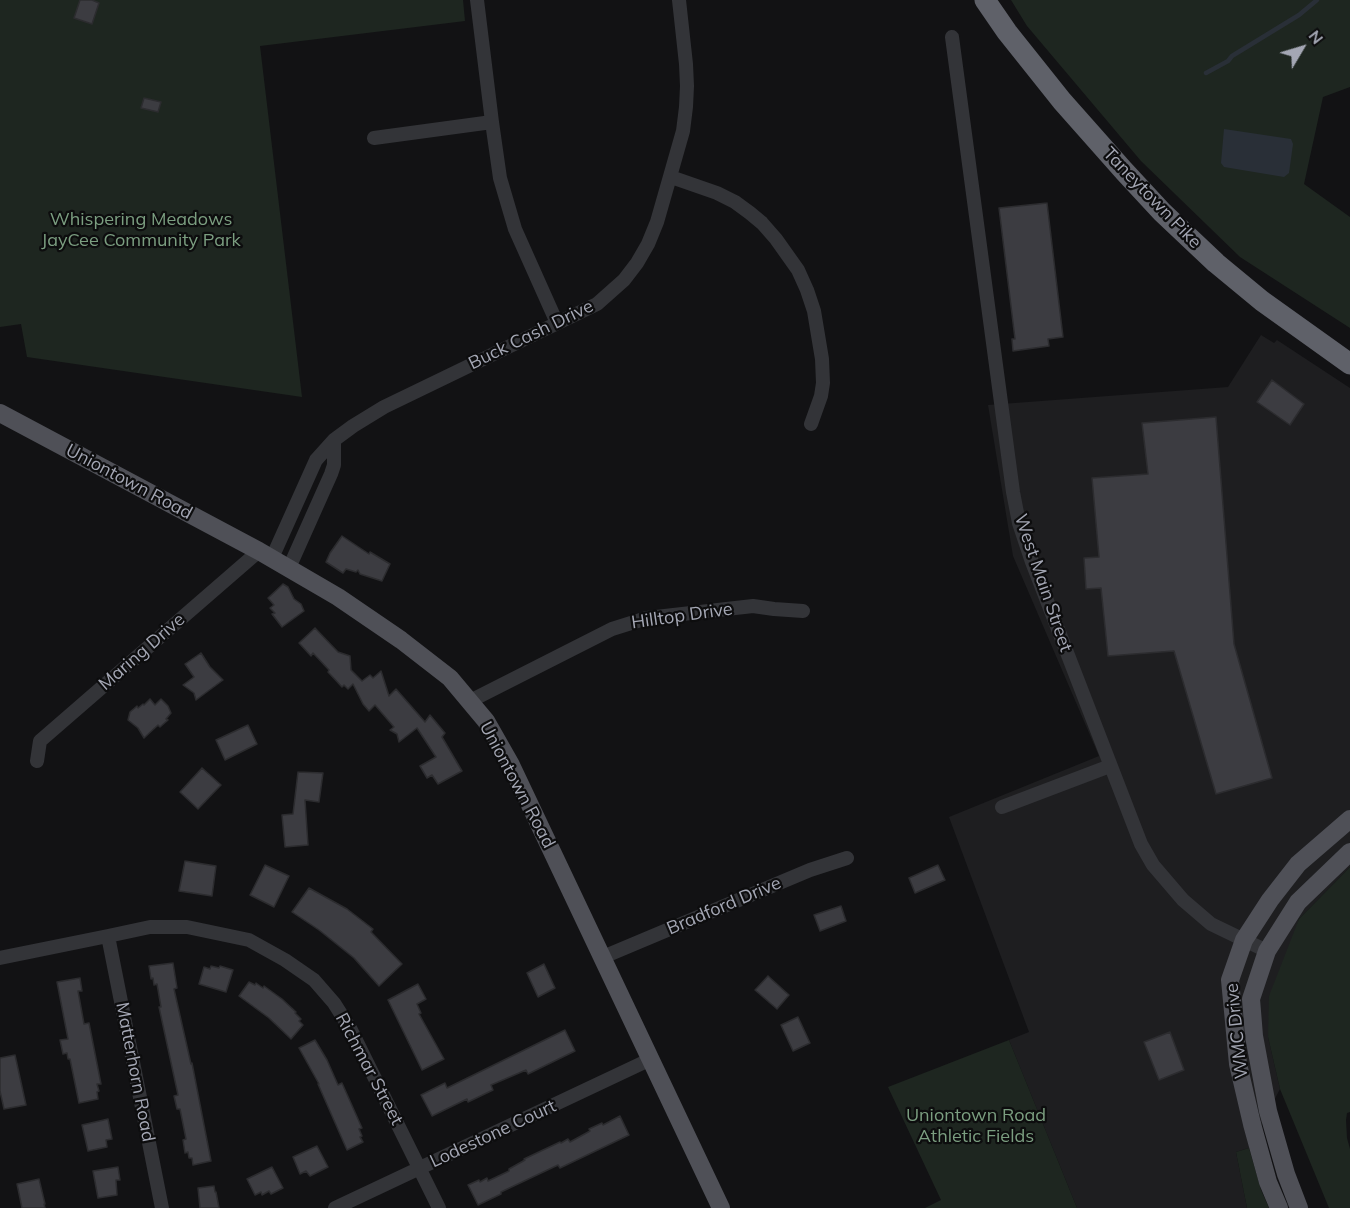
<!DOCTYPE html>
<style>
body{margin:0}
#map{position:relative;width:1350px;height:1208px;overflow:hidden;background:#121214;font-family:Mulish,sans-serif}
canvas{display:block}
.north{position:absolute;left:1272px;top:18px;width:60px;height:60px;-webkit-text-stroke:4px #0d0d0e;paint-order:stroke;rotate:52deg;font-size:16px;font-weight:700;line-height:24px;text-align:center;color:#a4a7b4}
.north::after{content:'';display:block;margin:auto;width:21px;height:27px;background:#a4a7b4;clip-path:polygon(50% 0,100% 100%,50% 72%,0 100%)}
</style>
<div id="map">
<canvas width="1350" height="1208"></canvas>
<div class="north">N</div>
</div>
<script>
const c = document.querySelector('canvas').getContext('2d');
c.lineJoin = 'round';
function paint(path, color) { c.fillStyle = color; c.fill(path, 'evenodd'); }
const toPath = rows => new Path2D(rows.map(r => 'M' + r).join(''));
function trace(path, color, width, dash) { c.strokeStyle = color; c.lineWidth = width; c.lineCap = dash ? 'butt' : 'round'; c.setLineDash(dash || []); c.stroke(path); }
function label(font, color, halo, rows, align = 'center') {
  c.font = font + ' Mulish,sans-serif'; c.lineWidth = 4.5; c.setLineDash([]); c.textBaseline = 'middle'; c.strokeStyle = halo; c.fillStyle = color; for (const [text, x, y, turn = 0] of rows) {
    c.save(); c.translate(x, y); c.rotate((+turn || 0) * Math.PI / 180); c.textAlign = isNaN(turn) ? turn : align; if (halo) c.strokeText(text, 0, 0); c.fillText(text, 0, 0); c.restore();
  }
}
const built = toPath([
 [1261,335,1274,343,1277,340,1350,388,1350,867,1299,919,1268,1037,1280,1089,1249,1148,1236,1152,1247,1208,1077,1208,1009,1040,1029,1032,949,817,1099,756,1013,556,988,405,1228,387]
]);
const green = toPath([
 [0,0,463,0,465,21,260,46,302,397,27,357,21,324,0,327],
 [1011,0,1350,0,1350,87,1323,97,1304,184,1350,217,1350,328,1240,257,1141,161,1027,26],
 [1350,867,1350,1112,1347,1113,1346,1120,1347,1138,1350,1149,1350,1208,1329,1208,1280,1089,1268,1037,1269,996,1299,919],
 [1009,1040,1077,1208,925,1208,941,1200,888,1087],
 [1249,1148,1261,1190,1269,1208,1247,1208,1236,1152]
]);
const water = toPath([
 [1224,129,1291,139,1293,144,1289,173,1284,177,1224,167,1221,163]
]);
const stream = toPath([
 [1206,73,1228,61,1232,56,1299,15,1317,0]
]);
const building = toPath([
 [80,0,92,0,99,3,92,24,74,18,80,0],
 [144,98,161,102,158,112,141,108,144,98],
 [1047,203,1063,337,1048,339,1049,346,1013,351,1012,339,1015,339,999,208,1047,203],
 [1272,380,1304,404,1290,425,1257,402,1272,380],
 [1216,417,1234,644,1272,778,1216,794,1174,651,1108,656,1101,588,1086,589,1084,558,1099,557,1092,478,1148,474,1142,423,1216,417],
 [342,536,369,554,370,552,390,564,382,581,360,574,358,570,356,572,346,569,343,573,326,562,330,553,342,536],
 [283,584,288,587,294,599,301,604,304,611,282,627,272,614,275,613,270,608,274,605,268,598,283,584],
 [315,628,338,652,350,656,351,670,362,681,370,675,373,678,381,671,389,696,396,689,425,722,430,715,445,733,442,737,462,771,438,784,432,775,427,778,420,766,436,757,417,728,399,742,397,734,390,730,394,727,375,705,369,711,363,704,353,684,348,689,344,685,342,687,328,672,329,670,313,653,311,656,299,643,315,628],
 [201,653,210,667,223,680,196,700,194,693,183,685,194,677,185,664,201,653],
 [150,699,155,705,161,699,168,706,171,713,166,719,168,720,160,727,158,725,144,738,138,728,128,720,130,712,137,706,138,708,143,704,144,705,150,699],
 [248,725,257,744,225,760,216,740,248,725],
 [202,768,221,785,198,809,180,792,202,768],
 [298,772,323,773,319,802,305,800,308,845,285,847,282,815,293,814,298,772],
 [185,861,216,866,212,896,179,891,185,861],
 [265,865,289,876,274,907,250,895,265,865],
 [938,865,945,880,915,893,909,878,938,865],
 [309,888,347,909,373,929,371,932,402,964,379,986,354,958,319,930,292,912,309,888],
 [841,906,846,921,820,931,814,915,841,906],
 [173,963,177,988,174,989,191,1064,192,1063,211,1161,193,1165,192,1158,189,1158,188,1152,185,1153,183,1140,186,1139,180,1109,177,1109,174,1096,178,1095,159,1007,161,1007,157,984,154,985,153,978,151,979,149,966,173,963],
 [544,964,555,988,538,997,527,973,544,964],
 [211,966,219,968,220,966,233,970,226,992,199,984,204,967,210,969,211,966],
 [768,976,789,995,777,1009,755,990,768,976],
 [80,978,82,991,78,991,84,1024,89,1023,101,1084,97,1084,99,1091,97,1092,98,1099,79,1103,70,1059,68,1059,67,1053,63,1054,60,1040,68,1039,57,982,80,978],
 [249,982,255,985,256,983,263,988,264,986,282,999,296,1012,295,1013,301,1019,299,1021,303,1025,291,1039,269,1018,239,996,249,982],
 [418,984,426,999,417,1004,421,1013,419,1014,444,1059,422,1070,388,1000,418,984],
 [798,1017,810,1043,793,1051,781,1025,798,1017],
 [565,1030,575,1051,528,1074,526,1070,491,1085,493,1090,468,1102,467,1099,432,1116,421,1095,445,1083,447,1088,565,1030],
 [1170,1032,1184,1070,1159,1080,1144,1042,1170,1032],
 [315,1040,327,1060,338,1085,342,1083,362,1128,359,1129,362,1136,360,1137,363,1142,347,1150,318,1084,319,1084,299,1048,315,1040],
 [15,1055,26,1105,4,1109,0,1091,0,1058,15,1055],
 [620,1116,629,1135,560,1168,558,1165,501,1192,501,1194,478,1205,468,1185,479,1180,480,1182,487,1178,488,1181,509,1171,509,1169,525,1160,524,1159,560,1142,561,1143,568,1139,570,1142,590,1131,589,1129,602,1123,603,1125,620,1116],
 [108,1119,112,1139,106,1140,107,1147,88,1151,82,1125,108,1119],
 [317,1146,328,1167,310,1176,306,1171,300,1174,293,1157,317,1146],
 [118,1167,120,1180,116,1180,117,1195,98,1198,93,1171,118,1167],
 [272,1167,283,1188,271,1194,269,1191,262,1195,261,1192,255,1195,247,1179,272,1167],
 [39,1179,45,1204,44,1204,45,1208,22,1208,17,1184,39,1179],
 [214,1186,215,1192,216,1192,219,1208,200,1208,198,1188,214,1186]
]);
const minor = toPath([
 [477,0,492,122,500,178,515,229,557,323],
 [952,37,1013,492,1019,523,1032,562,1141,844,1153,865,1183,900,1211,924,1267,951],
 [374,138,492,122],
 [671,177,717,193,735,202,750,213,762,223,776,239,798,270,807,290,814,311,822,359,823,383,821,396,811,424],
 [272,558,316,460,334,440,353,426,384,407,597,304,624,280,637,263,648,244,657,222,683,131,686,107,687,86,686,64,679,0],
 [289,568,331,474,334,465,334,440],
 [470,701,612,629,647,618,753,606,774,609,803,611],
 [37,761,40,741,259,551],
 [1002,807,1110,766],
 [108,936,162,1208],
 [603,957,810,870,847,858],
 [0,958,108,936,150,927,187,927,249,940,285,960,314,980,334,1003,351,1030,439,1208],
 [335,1208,651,1059]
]);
const major = toPath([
 [0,413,259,551,338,597,401,640,450,678,486,721,511,765,721,1208],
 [1279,1208,1268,1182,1252,1124,1238,1064,1230,980,1244,940,1270,900,1298,864,1350,819],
 [1299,1208,1286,1174,1268,1111,1254,1036,1251,999,1267,951,1298,902,1350,852]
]);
const highway = toPath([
 [985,0,1007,32,1062,101,1124,171,1162,212,1216,263,1262,301,1350,364]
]);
const streetNames = [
 ["Taneytown Pike",1152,198,46],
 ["Buck Cash Drive",531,335,-26],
 ["Uniontown Road",129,482,28],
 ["West Main Street",1043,583,71],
 ["Hilltop Drive",682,616,-8],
 ["Maring Drive",142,652,-41],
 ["Uniontown Road",517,785,62],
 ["Bradford Drive",724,906,-23],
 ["WMC Drive",1237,1031,-96],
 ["Richmar Street",369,1069,62],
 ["Matterhorn Road",135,1072,79],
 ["Lodestone Court",493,1134,-25]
];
const parkNames = [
 ["Whispering Meadows",141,220],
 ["JayCee Community Park",141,241],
 ["Uniontown Road",976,1116],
 ["Athletic Fields",976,1137]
];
paint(built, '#1e1e20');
paint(green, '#1e2620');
paint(water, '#292f37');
trace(stream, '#292f37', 4.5);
paint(building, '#3c3c41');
trace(building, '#2c2c2f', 1.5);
trace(minor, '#333438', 14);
trace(major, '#4f5057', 18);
trace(highway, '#5f6169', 21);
label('18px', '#a4a7b4', '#0d0d0e', streetNames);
label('18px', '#7b9e80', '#0d0d0e', parkNames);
</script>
